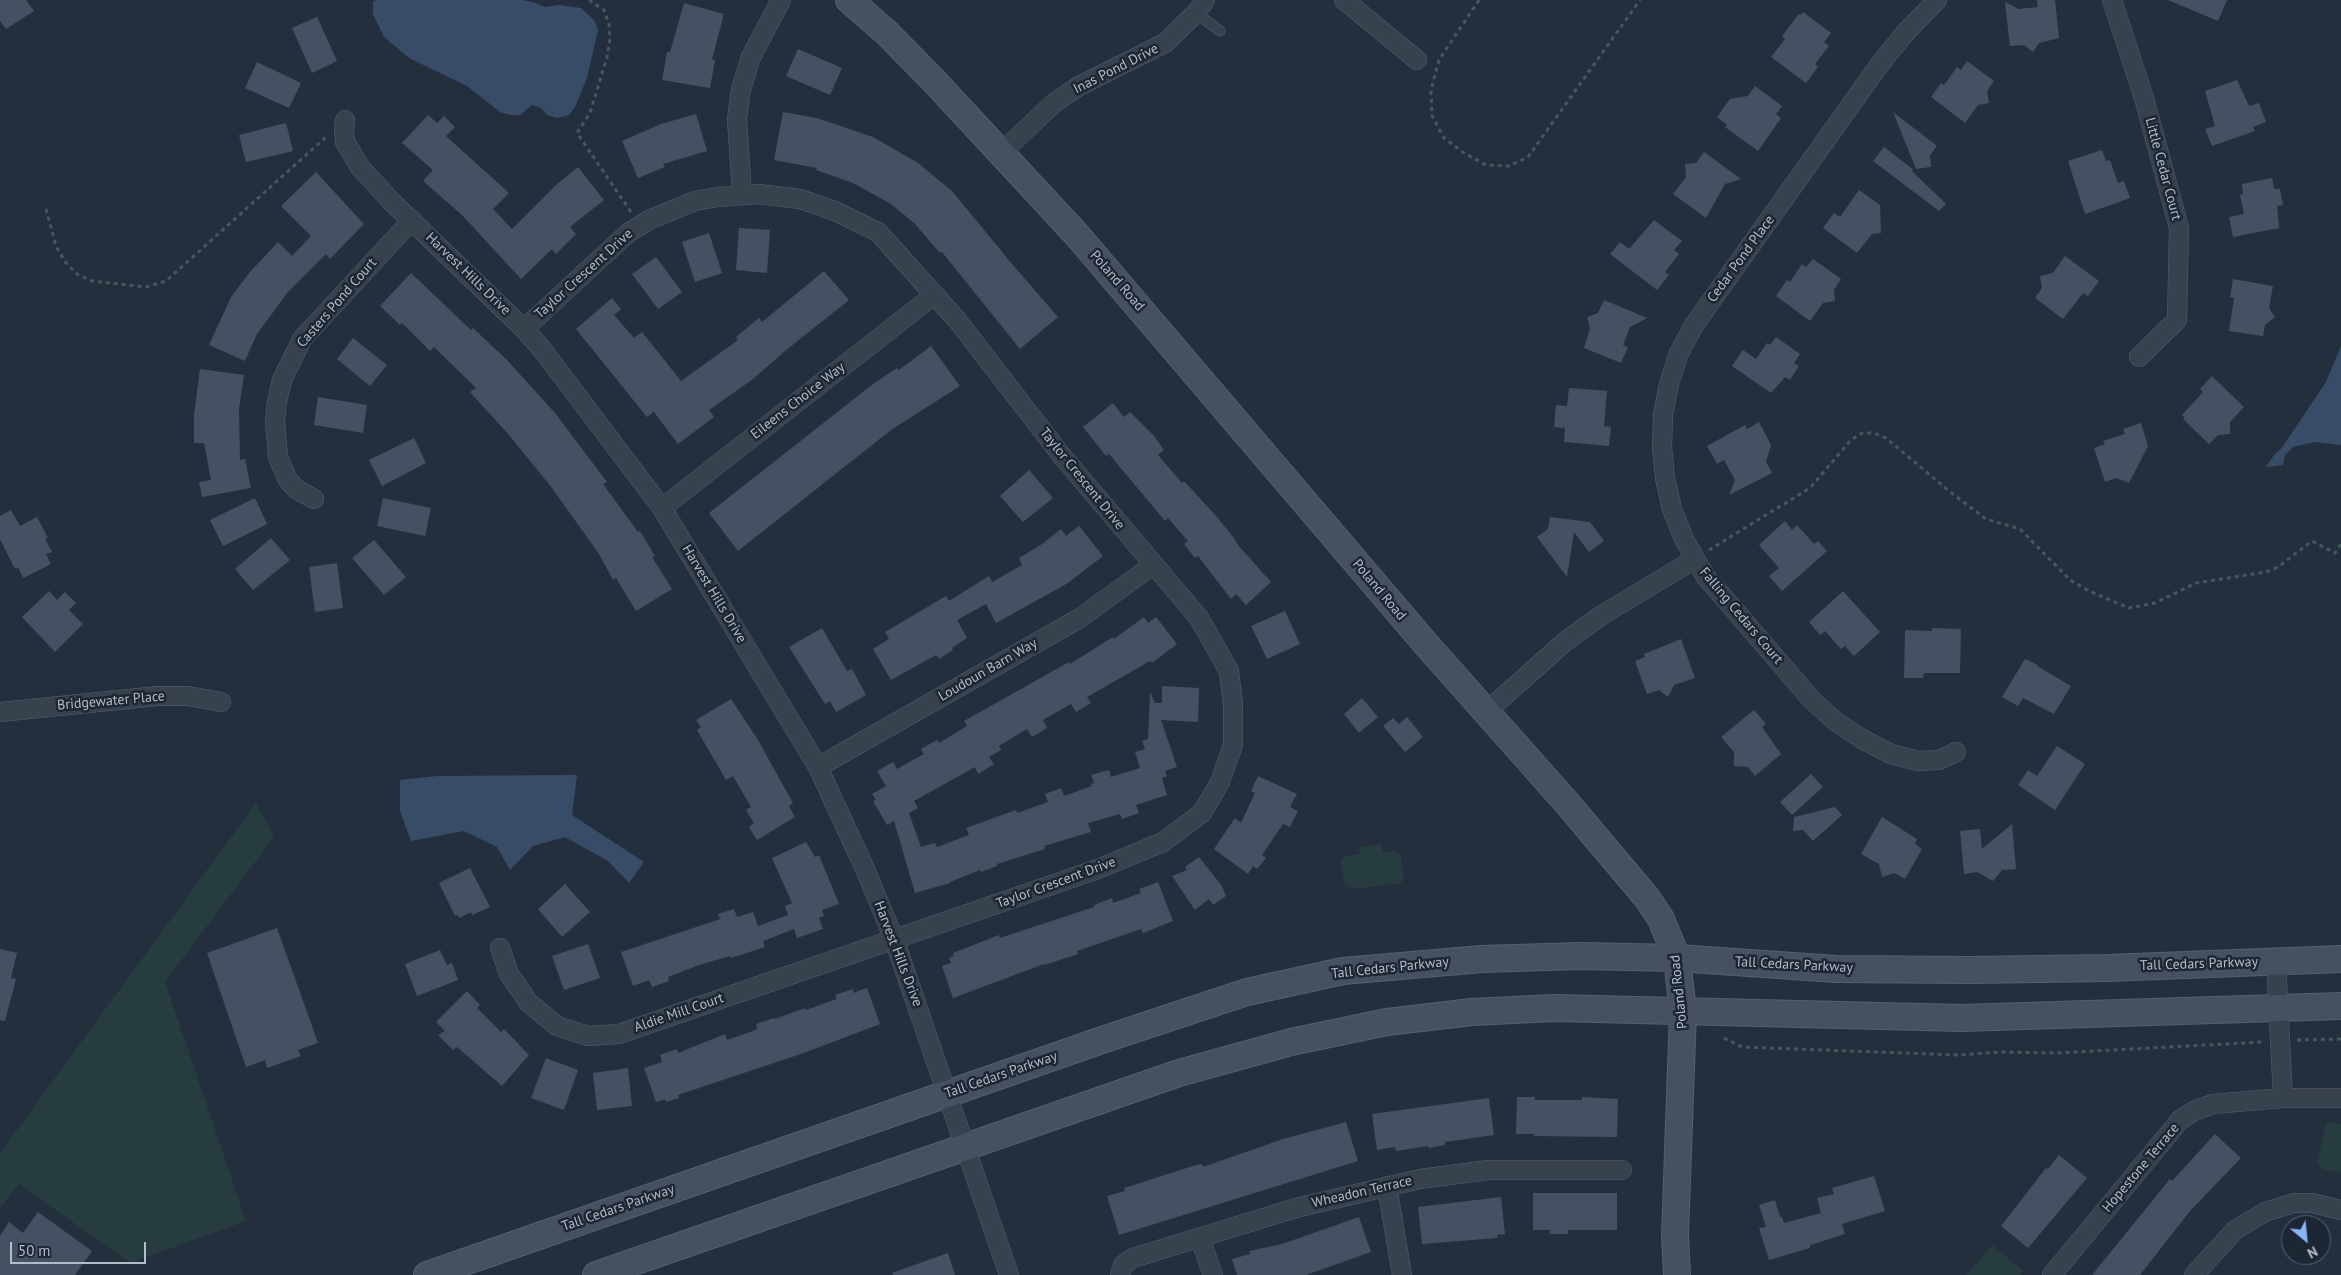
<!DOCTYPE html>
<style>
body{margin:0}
#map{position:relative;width:2341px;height:1275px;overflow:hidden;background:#242f3e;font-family:"PT Sans",sans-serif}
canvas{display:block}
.north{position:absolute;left:2281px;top:1215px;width:50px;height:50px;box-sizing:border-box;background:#1d2633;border:1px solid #59626f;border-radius:50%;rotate:152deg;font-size:14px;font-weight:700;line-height:20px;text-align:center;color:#b4bcc9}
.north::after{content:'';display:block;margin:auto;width:18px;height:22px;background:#8ab4f8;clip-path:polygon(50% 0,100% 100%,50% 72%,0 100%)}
.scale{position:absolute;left:10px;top:1242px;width:136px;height:22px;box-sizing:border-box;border:2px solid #b4bcc9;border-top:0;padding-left:6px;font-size:15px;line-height:18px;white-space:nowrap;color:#b4bcc9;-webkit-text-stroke:4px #1d2633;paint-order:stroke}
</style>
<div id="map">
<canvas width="2341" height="1275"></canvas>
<div class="north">N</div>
<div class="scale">50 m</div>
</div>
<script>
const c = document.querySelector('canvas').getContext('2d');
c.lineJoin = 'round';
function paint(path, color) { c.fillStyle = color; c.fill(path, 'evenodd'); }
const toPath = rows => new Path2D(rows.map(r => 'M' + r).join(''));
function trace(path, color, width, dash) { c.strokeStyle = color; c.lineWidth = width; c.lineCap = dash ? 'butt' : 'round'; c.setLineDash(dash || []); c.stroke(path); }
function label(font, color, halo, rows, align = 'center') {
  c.font = font + ' "PT Sans",sans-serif'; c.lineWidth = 5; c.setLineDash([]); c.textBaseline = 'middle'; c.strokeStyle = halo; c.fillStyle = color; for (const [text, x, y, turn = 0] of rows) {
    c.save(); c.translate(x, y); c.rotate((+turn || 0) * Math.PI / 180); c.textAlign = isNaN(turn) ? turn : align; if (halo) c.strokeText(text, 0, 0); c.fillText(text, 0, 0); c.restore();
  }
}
const green = toPath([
 [256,803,274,837,165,982,246,1221,130,1263,19,1184,0,1208,0,1153],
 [1382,844,1383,852,1396,851,1401,856,1404,877,1401,883,1353,889,1345,883,1340,863,1343,857,1360,854,1359,847],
 [2331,1122,2341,1124,2341,1173,2322,1169,2317,1162,2326,1124],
 [1992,1245,2023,1271,2020,1275,1966,1275]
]);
const water = toPath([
 [376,0,522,0,533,2,545,7,559,5,581,8,594,20,598,30,587,78,575,107,569,115,557,118,547,115,541,108,532,105,520,115,510,115,500,112,467,86,409,58,384,37,373,14,373,2],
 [2341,346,2341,445,2315,442,2293,447,2285,455,2283,465,2266,467,2274,455,2281,449,2326,382],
 [577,775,572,815,644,862,629,883,608,861,565,837,533,846,510,870,497,847,464,831,411,841,400,811,400,780,438,776]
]);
const building = toPath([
 [0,0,26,0,34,11,6,29,0,21],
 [2037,0,2055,0,2059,38,2039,43,2033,52,2024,45,2010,46,2005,2,2019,9,2038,7],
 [2168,0,2227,0,2218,21],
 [684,3,724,14,712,59,715,60,710,88,662,80,667,52,670,52],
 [1803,12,1831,33,1824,42,1829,46,1815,64,1818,67,1806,83,1771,57,1785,39,1782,36,1799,14,1800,15],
 [317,17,337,61,312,73,292,28],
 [798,49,842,68,830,95,786,76],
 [1967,61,1994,81,1987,91,1989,103,1978,105,1965,123,1931,97,1941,83,1944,85,1957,67,1961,70],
 [257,62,301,83,289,108,245,88],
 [2237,80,2249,106,2259,103,2266,122,2253,127,2255,131,2212,146,2205,129,2215,126,2205,91],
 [1755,86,1782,106,1776,114,1781,118,1758,151,1725,127,1727,125,1717,117,1730,99,1748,96],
 [783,112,817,118,873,137,918,163,952,191,1012,264,1058,317,1020,349,942,252,940,253,914,223,891,204,853,183,816,170,817,168,774,160],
 [1893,112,1937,146,1930,155,1931,167,1916,169],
 [696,114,707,151,663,164,665,167,638,178,622,141,661,124],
 [428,115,437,123,444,116,455,127,446,136,509,193,493,209,512,229,556,185,578,167,604,200,570,227,576,234,556,254,552,249,521,279,462,215,423,181,433,170,402,143],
 [286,123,293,151,246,162,239,135],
 [1884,147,1914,170,1911,170,1946,204,1939,211,1873,161],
 [2102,150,2106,161,2110,160,2118,183,2124,181,2130,198,2085,214,2068,161],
 [1704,152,1741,179,1725,184,1706,218,1673,194,1686,177,1685,164,1696,163],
 [316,172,364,224,330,259,326,254,288,292,257,334,245,361,209,345,231,297,250,272,278,242,292,256,311,236,281,206],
 [2272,178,2274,189,2280,189,2283,205,2277,206,2279,228,2233,237,2229,217,2244,214,2240,195,2243,194,2242,184],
 [1859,190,1880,205,1881,233,1872,234,1857,253,1823,228,1834,213,1840,217],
 [1654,220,1682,241,1674,250,1679,254,1665,272,1669,275,1657,290,1610,254,1620,242,1629,249],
 [739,228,770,230,767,273,736,270],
 [709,233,722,273,695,282,682,242],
 [2065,256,2099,281,2088,296,2083,293,2063,319,2035,298,2042,288,2040,276,2053,273],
 [656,257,682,292,658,309,632,274],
 [1813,259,1841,279,1834,290,1835,301,1823,303,1810,321,1776,296,1787,280,1790,282,1802,264,1806,267],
 [824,271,849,300,785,351,753,379,709,410,714,417,678,444,654,412,647,417,576,329,612,298,621,309,614,315,634,338,642,332,681,381,738,340,736,337,759,318,762,322],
 [411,273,471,330,473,328,507,360,555,413,607,482,603,484,638,532,640,531,655,556,652,557,672,589,636,611,616,578,613,580,599,554,552,488,509,435,470,392,476,388,434,347,430,351,402,323,400,325,380,306],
 [2233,279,2273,286,2269,308,2275,317,2265,325,2263,336,2229,331,2234,298,2230,297],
 [1604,300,1647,318,1630,327,1623,345,1628,347,1621,363,1584,348,1590,328,1587,317,1598,313],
 [1776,337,1800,354,1794,363,1799,366,1790,380,1785,377,1771,393,1732,366,1743,350,1756,359,1767,343,1770,345],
 [353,338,387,365,370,386,337,359],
 [931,346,960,386,891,430,738,551,709,513,873,384,897,368,899,370],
 [200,369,244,375,239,409,240,460,245,459,251,488,202,497,199,482,211,480,204,443,194,443,194,415],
 [2212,376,2244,407,2230,422,2230,434,2218,435,2209,444,2183,419,2185,417,2182,415,2203,392,2200,389],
 [1569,388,1607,391,1604,426,1611,427,1609,446,1564,442,1565,428,1554,427,1556,405,1567,406],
 [318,397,367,405,363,433,314,425],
 [1113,403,1124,417,1130,412,1154,436,1164,450,1158,455,1182,483,1184,481,1217,517,1234,538,1238,545,1271,582,1246,605,1236,594,1231,599,1198,556,1195,558,1184,544,1188,541,1168,518,1165,521,1109,454,1106,456,1083,427],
 [1759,422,1771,445,1766,462,1772,473,1729,495,1735,480,1724,460,1717,464,1707,446,1745,425,1747,429],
 [2141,423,2148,446,2129,483,2116,478,2105,482,2094,448,2105,444,2103,441,2125,434,2123,429],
 [414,438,426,463,382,486,369,460],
 [1029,470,1053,498,1023,522,1000,496],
 [255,498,267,524,223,546,210,520],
 [383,498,431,508,425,536,377,526],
 [11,510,20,526,37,517,48,538,45,539,52,552,46,554,51,564,23,578,18,567,15,569,0,539,0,516],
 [1550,517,1590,522,1604,541,1589,552,1574,532,1567,577,1537,537,1548,529],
 [1785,521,1792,530,1797,525,1814,544,1818,541,1827,551,1782,591,1769,576,1779,568,1759,545],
 [1079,526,1103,556,1068,583,996,623,986,604,957,620,967,638,952,648,953,650,939,659,936,655,891,680,873,649,889,639,885,632,946,596,949,601,989,576,992,582,1022,565,1019,558,1042,544,1061,529,1066,536],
 [271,538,290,560,253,590,235,569],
 [374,540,406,577,384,595,352,558],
 [337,563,343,608,315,612,309,567],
 [49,591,57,600,65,592,76,603,69,610,83,624,55,652,22,617],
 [1843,591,1880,632,1854,656,1845,646,1841,649,1825,631,1820,635,1809,622],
 [1285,611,1300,644,1267,659,1251,626],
 [1144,617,1148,623,1156,617,1177,644,1152,663,1150,661,1087,697,1091,703,1076,712,1071,704,1043,720,1047,728,1032,737,1027,729,999,746,1001,750,989,757,994,764,978,774,975,767,914,801,918,808,909,813,921,847,935,843,937,847,969,835,966,828,1016,810,1017,813,1048,802,1045,794,1061,788,1064,796,1092,786,1091,784,1094,783,1091,775,1109,770,1111,777,1140,768,1135,752,1145,749,1142,741,1148,739,1150,692,1155,703,1162,703,1162,686,1199,688,1198,722,1161,720,1177,767,1165,771,1167,776,1162,778,1167,795,1136,805,1139,813,1122,819,1120,814,1088,823,1091,832,1044,846,1045,849,997,864,997,866,981,872,980,870,950,882,950,883,915,893,894,821,887,825,873,801,876,800,872,794,886,786,877,771,893,762,897,769,924,754,921,749,937,740,939,743,967,726,964,721,1069,662,1070,664,1113,637,1114,639],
 [822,628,847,671,852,669,866,695,836,712,830,701,825,704,789,647],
 [1932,628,1961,629,1960,673,1924,673,1923,678,1904,678,1905,630,1932,631],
 [1681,639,1695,678,1674,685,1668,697,1659,690,1647,694,1635,661,1645,657,1644,654],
 [2025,659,2038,665,2037,666,2071,686,2054,714,2023,698,2018,706,2002,697],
 [1362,698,1378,717,1359,733,1344,714],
 [731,699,758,740,793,803,789,806,795,817,757,840,749,827,754,823,746,810,751,807,733,776,726,780,697,730,701,727,696,720],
 [1754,710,1766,724,1762,727,1781,754,1755,776,1748,767,1734,766,1734,752,1721,737],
 [1407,717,1423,737,1405,752,1383,726,1393,718,1399,724],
 [2057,746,2085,764,2055,810,2018,785,2028,770,2037,776],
 [1811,774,1823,787,1792,815,1780,802],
 [1258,776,1297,794,1290,807,1298,811,1290,827,1283,824,1262,855,1266,858,1257,869,1253,866,1248,874,1214,849,1235,818,1241,823,1255,793,1251,791],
 [1835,807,1842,815,1813,841,1803,830,1793,831,1794,817],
 [1882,817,1917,839,1915,844,1922,849,1905,879,1894,873,1882,877,1879,864,1861,854],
 [2012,824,2016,869,2002,870,1993,881,1977,872,1964,874,1960,831,1980,829,1982,849],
 [806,842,815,857,819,855,839,904,822,910,824,916,819,918,823,929,797,938,794,929,763,941,765,947,731,958,730,956,699,965,668,977,669,981,652,987,649,980,633,986,621,952,720,919,718,914,734,909,737,917,753,912,758,926,788,915,785,906,792,903,772,858],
 [1199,857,1222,886,1226,896,1213,905,1209,899,1195,910,1172,876,1187,870,1185,867],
 [470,868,490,907,472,915,471,912,459,918,458,915,455,916,439,883],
 [1158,882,1173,921,1143,933,1141,929,1077,951,1078,954,1044,965,1044,964,953,998,942,966,951,963,949,958,954,956,953,953,999,935,1000,938,1094,907,1094,905,1112,898,1113,903,1141,893,1139,889],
 [565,884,590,912,562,937,538,909],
 [277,928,318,1043,298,1050,301,1056,267,1068,265,1060,246,1067,207,953],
 [588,944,600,978,564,990,552,956],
 [0,949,17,953,11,978,16,979,5,1021,0,1020],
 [440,950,447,965,452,963,458,980,417,996,405,964],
 [867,988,880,1024,801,1054,678,1095,679,1098,666,1102,665,1099,656,1102,644,1068,662,1062,660,1055,677,1049,678,1053,725,1034,727,1040,753,1031,757,1029,756,1024,774,1018,775,1019,805,1008,806,1010,837,999,835,995,853,989,853,993],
 [467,991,480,1005,477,1008,501,1032,504,1029,529,1055,502,1086,457,1047,453,1050,438,1035,445,1031,436,1022],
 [546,1058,578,1070,564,1110,531,1098],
 [628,1068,632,1106,597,1110,593,1073],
 [1517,1097,1535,1097,1535,1100,1582,1100,1582,1097,1618,1099,1617,1137,1534,1136,1534,1134,1516,1134],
 [1489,1098,1494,1135,1445,1142,1445,1145,1429,1148,1428,1146,1396,1151,1395,1147,1377,1150,1372,1114],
 [1346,1122,1358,1161,1119,1235,1107,1196,1125,1191,1124,1188,1196,1165,1202,1164,1203,1167,1283,1139],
 [2215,1134,2241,1158,2190,1211,2140,1275,2092,1275,2170,1179,2172,1181],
 [2059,1155,2087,1178,2028,1248,2001,1226,2046,1168,2048,1169],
 [1874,1176,1885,1211,1842,1224,1845,1234,1810,1245,1810,1248,1769,1260,1759,1228,1766,1227,1759,1205,1775,1200,1780,1217,1782,1217,1784,1223,1821,1213,1817,1198,1834,1194,1832,1188],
 [1533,1193,1617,1193,1617,1230,1568,1230,1568,1234,1550,1234,1550,1230,1533,1230],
 [1501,1197,1505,1234,1497,1235,1497,1238,1422,1244,1418,1207],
 [38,1212,92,1251,75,1275,0,1275,0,1236,9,1222,23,1233],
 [1359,1217,1371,1252,1306,1275,1237,1275,1232,1259,1250,1254,1249,1251,1282,1244],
 [948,1253,955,1275,893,1275,892,1273]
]);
const path = toPath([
 [589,0,604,10,609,24,610,38,607,57,590,113,577,133,631,212],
 [1479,0,1439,60,1431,90,1432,116,1444,138,1464,153,1486,165,1509,166,1528,157,1640,0],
 [46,209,56,246,66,263,77,274,92,281,146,287,166,281,326,137],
 [1709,550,1810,488,1851,440,1862,433,1874,433,1886,438,1949,491,1986,519,2020,529,2070,580,2089,591,2129,608,2155,603,2196,583,2266,572,2278,567,2312,541,2335,553,2341,544],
 [1724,1038,1742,1047,1958,1055,2001,1052,2056,1053,2263,1042],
 [2297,1040,2341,1039]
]);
const lane = toPath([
 [1196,13,1220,31]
]);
const street = toPath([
 [1344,0,1417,60],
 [1937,0,1906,32,1880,64,1694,325,1679,353,1669,384,1663,415,1662,447,1665,478,1672,509,1684,539,1695,559,1706,577,1811,699,1835,721,1862,739,1891,754,1918,761,1939,760,1956,752],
 [2112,0,2144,98,2179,228,2177,320,2139,357],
 [345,120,344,129,345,142,360,167,391,201,524,329,541,348,662,508,818,767,865,869,894,939,1009,1275],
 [1001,153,1054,103,1079,86,1165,43,1196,13,1205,0],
 [742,194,737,119,741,89,751,57,781,0],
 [314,499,296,489,288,480,278,457,275,421,277,402,282,380,302,339,412,220],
 [662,508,934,295],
 [0,712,158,696,188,696,221,702],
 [1486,712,1567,640,1602,615,1695,559],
 [818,767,1080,618,1153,565],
 [500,948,509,974,529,1003,557,1026,588,1036,619,1034,1098,869,1163,842,1202,813,1220,782,1233,745,1233,705,1229,671,1199,618,1062,456,957,320,878,232,835,211,800,199,759,194,718,197,695,201,649,220,628,233,524,329],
 [2276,961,2283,1098],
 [1387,1186,1402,1275],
 [1200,1238,1213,1275],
 [1120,1275,1123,1265,1133,1258,1296,1208,1420,1179,1488,1170,1622,1170],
 [2052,1275,2180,1120,2194,1111,2213,1104,2283,1098,2341,1098],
 [2194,1275,2235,1230,2265,1212,2294,1203,2312,1203,2341,1210]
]);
const secondary = toPath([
 [849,0,887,33,935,82,1077,235,1425,643,1567,803,1647,898,1661,919,1677,958,1683,1012,1675,1235,1677,1275],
 [427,1275,1105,1039,1247,992,1343,971,1482,959,1580,956,1677,958,1836,969,1971,970,2108,968,2341,959],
 [596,1275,1179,1073,1291,1042,1387,1022,1472,1012,1555,1008,1962,1018,2341,1006]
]);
const streetNames = [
 ["Inas Pond Drive",1116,69,-27],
 ["Little Cedar Court",2163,169,75],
 ["Cedar Pond Place",1741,259,-54],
 ["Harvest Hills Drive",468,274,44],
 ["Taylor Crescent Drive",584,274,-42],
 ["Poland Road",1117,281,49],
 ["Casters Pond Court",337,303,-49],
 ["Eileens Choice Way",798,401,-38],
 ["Taylor Crescent Drive",1082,479,51],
 ["Poland Road",1379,590,50],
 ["Harvest Hills Drive",714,594,59],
 ["Falling Cedars Court",1741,616,50],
 ["Loudoun Barn Way",988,670,-30],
 ["Bridgewater Place",111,701,-5],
 ["Taylor Crescent Drive",1056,883,-20],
 ["Harvest Hills Drive",898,954,69],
 ["Tall Cedars Parkway",2199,964,-2],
 ["Tall Cedars Parkway",1794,965,3],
 ["Tall Cedars Parkway",1390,968,-6],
 ["Poland Road",1679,992,-96],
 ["Aldie Mill Court",679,1013,-19],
 ["Tall Cedars Parkway",1001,1075,-19],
 ["Hopestone Terrace",2141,1168,-50],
 ["Wheadon Terrace",1362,1192,-13],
 ["Tall Cedars Parkway",618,1208,-19]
];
paint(green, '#263c3f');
paint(water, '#394c67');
paint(building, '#455162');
trace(lane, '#565f6c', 11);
trace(street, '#565f6c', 20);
trace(secondary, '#565f6c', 28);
trace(path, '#44595c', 3, [4, 4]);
trace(lane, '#38414e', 10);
trace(street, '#38414e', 19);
trace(secondary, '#465061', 26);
label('14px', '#b4bcc9', '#1d2633', streetNames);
</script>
